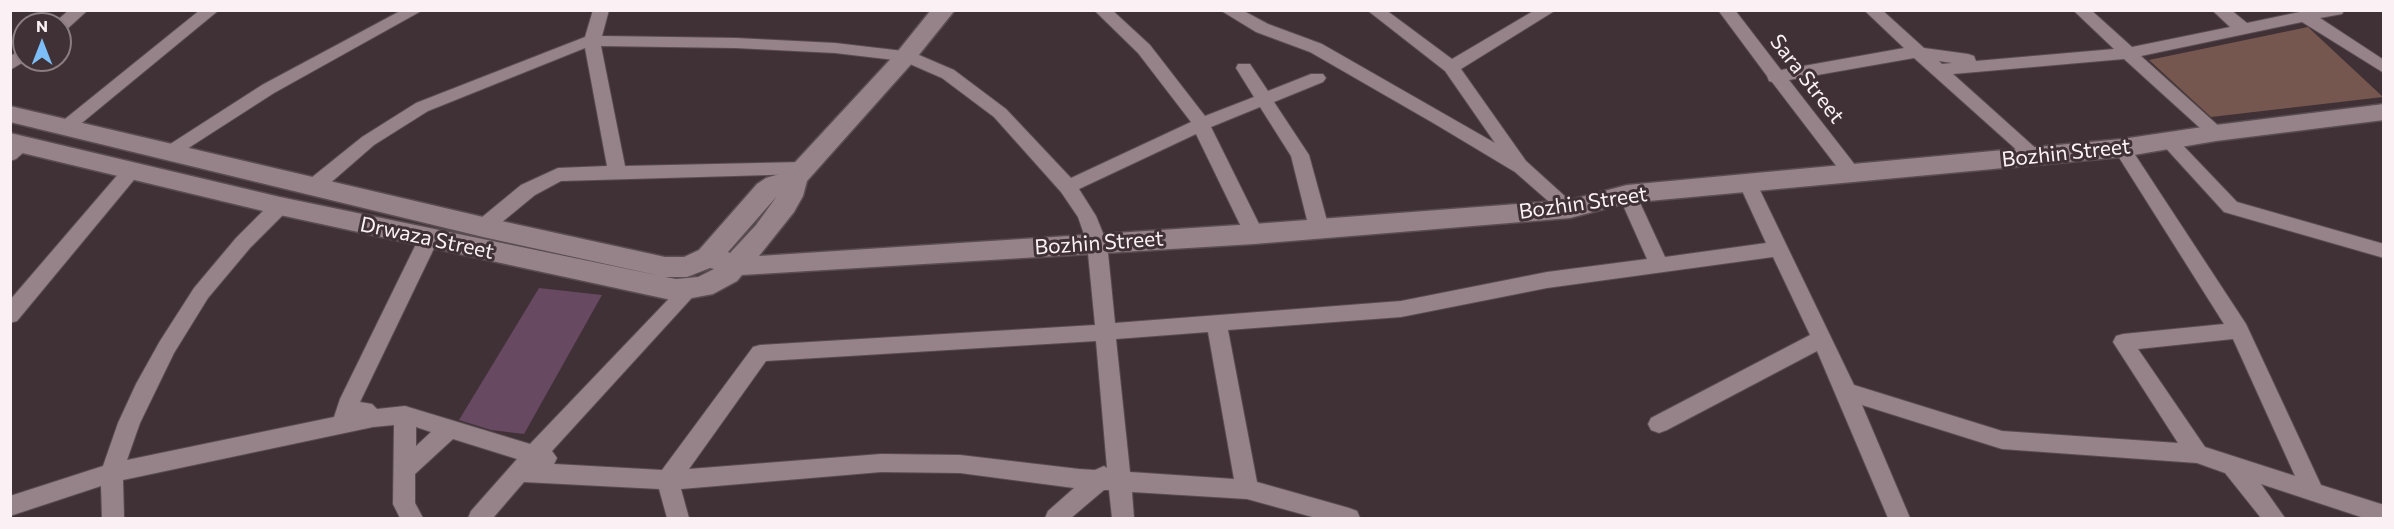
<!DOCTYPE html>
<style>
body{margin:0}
#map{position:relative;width:2394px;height:529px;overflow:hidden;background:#403136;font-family:Commissioner,sans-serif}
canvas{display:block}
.frame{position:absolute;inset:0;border:12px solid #fbf1f5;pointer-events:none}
.north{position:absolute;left:12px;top:12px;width:60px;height:60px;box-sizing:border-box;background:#403136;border:2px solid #8b7e82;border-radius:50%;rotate:0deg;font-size:16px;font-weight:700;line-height:24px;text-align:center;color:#fbf1f5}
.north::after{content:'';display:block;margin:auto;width:21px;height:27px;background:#7dbef9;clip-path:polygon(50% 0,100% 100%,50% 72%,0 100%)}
</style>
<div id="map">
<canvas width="2394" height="529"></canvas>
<div class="frame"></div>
<div class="north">N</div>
</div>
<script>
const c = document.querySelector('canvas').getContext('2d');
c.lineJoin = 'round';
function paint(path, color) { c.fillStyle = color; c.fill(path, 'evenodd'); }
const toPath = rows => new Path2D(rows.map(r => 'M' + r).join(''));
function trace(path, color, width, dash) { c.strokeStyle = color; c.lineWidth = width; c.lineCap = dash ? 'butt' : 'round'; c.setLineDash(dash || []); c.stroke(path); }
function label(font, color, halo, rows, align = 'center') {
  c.font = font + ' Commissioner,sans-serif'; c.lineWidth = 6; c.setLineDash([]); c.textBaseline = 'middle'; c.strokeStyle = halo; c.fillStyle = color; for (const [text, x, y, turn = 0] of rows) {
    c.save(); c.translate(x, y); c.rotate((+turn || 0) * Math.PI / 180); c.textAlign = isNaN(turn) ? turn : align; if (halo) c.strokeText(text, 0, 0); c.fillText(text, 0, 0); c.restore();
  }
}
const green = toPath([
 [2308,27,2383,97,2211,117,2149,60]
]);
const building = toPath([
 [539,288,602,295,524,434,491,430,459,420]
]);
const street = toPath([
 [69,10,88,10,66,30,60,31,60,24,53,24,69,10],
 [200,10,219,10,72,131,60,131,57,127,60,123,200,10],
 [402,10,423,10,274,93,176,156,170,158,164,156,161,152,164,148,262,85,402,10],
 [593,10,609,10,602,36,736,38,835,43,912,52,954,70,1006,109,1071,178,1191,122,1138,53,1094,10,1112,10,1150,45,1205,116,1254,97,1236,68,1238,64,1250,64,1268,91,1311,74,1323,74,1326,78,1323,82,1274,102,1309,155,1329,228,1326,233,1319,235,1312,233,1309,228,1291,156,1260,107,1211,127,1264,234,1261,239,1254,241,1247,239,1196,134,1079,189,1096,216,1107,243,1115,323,1401,301,1547,272,1647,259,1618,194,1620,189,1627,187,1634,189,1636,194,1665,257,1766,243,1739,184,1741,179,1748,177,1755,179,1757,184,1854,385,2002,431,2178,443,2113,342,2116,336,2123,334,2224,324,2113,148,2116,144,2122,142,2128,144,2246,324,2321,485,2384,505,2384,518,2364,518,2261,484,2285,518,2261,518,2225,473,2197,463,2002,449,1862,405,1910,518,1888,518,1817,351,1667,430,1659,433,1651,430,1648,424,1651,418,1810,335,1773,257,1547,288,1401,317,1228,330,1257,482,1349,508,1357,511,1360,518,1316,518,1247,499,1132,492,1134,518,1112,518,1109,490,1104,490,1071,518,1045,518,1048,511,1074,488,960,473,881,472,681,489,689,518,667,518,659,489,524,482,493,518,468,518,471,511,517,459,453,439,415,474,415,503,423,518,400,518,393,504,394,425,373,427,123,480,124,518,102,518,101,486,10,516,10,496,103,466,118,423,136,384,160,341,194,288,236,238,273,201,280,199,287,201,289,206,287,211,250,248,208,298,174,353,140,423,127,460,334,417,340,399,419,238,422,233,429,231,436,233,439,238,360,402,372,404,377,409,405,406,530,444,682,285,689,282,696,285,699,290,552,451,557,458,554,464,662,470,753,347,760,345,1095,325,1087,243,1078,217,1061,192,994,117,942,78,903,61,835,53,736,48,601,46,625,166,803,162,809,163,812,168,809,173,803,174,561,181,535,195,490,232,483,234,476,232,473,227,476,222,521,185,558,168,607,166,585,48,428,111,374,145,320,192,313,194,306,192,304,187,306,182,362,137,416,103,585,37,593,10],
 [1208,332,1234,479,1130,472,1116,339,1208,332],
 [2233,339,2295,476,2205,447,2138,349,2233,339],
 [1096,341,1107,468,1104,466,1095,470,1079,469,960,455,881,454,689,469,766,361,1096,341],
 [416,427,431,432,416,446,416,427],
 [1220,10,1242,10,1268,24,1322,44,1495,143,1445,71,1367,10,1386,10,1452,59,1535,10,1556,10,1461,69,1526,161,1579,209,1577,214,1570,216,1563,214,1515,172,1435,124,1310,52,1256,32,1220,10],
 [1718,10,1735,10,1781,70,1904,48,1864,10,1882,10,1924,48,1968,54,1974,56,1976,61,2114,49,2073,10,2091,10,2132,47,2230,27,2212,10,2231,10,2247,23,2309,10,2344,10,2342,14,2320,18,2384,60,2384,73,2302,22,2141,56,2222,129,2225,133,2222,137,2216,139,2210,137,2124,59,1953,74,2041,153,2044,157,2041,161,2035,163,2029,161,1914,58,1789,80,1859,170,1862,175,1859,180,1853,182,1847,180,1772,82,1769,81,1767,76,1718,10],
 [1939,61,1952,63,1942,64,1939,61],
 [24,49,24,60,27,60,10,70,10,56,24,49],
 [2168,134,2174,136,2237,202,2384,244,2384,258,2224,212,2162,144,2159,140,2162,136,2168,134],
 [24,138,30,140,33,144,16,159,10,161,10,145,24,138],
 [132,164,138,165,141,170,138,175,17,321,10,323,10,300,126,165,132,164]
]);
const secondary = toPath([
 [931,10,955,10,914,61,807,181,803,196,794,212,759,256,1254,224,1570,200,1627,185,2122,139,2216,125,2384,104,2384,120,2216,141,2122,157,1627,203,1570,218,1254,244,742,275,737,281,713,294,676,301,280,215,10,150,10,133,280,197,661,276,483,237,10,122,10,106,483,217,665,257,684,257,699,250,757,184,766,178,786,172,898,51,931,10],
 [777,196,756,225,730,253,728,252,777,196],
 [710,268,714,269,698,277,676,279,665,277,687,277,710,268]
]);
const streetNames = [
 ["Sara Street",1807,79,52],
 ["Bozhin Street",2066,153,-6],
 ["Bozhin Street",1583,203,-8],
 ["Drwaza Street",427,238,12],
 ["Bozhin Street",1099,243,-4]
];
paint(green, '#76574f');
paint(building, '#674962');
trace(street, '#594d52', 2);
trace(secondary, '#594d52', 3);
paint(street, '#958389');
paint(secondary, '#958389');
label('21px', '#fbf1f5', '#403136', streetNames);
</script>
